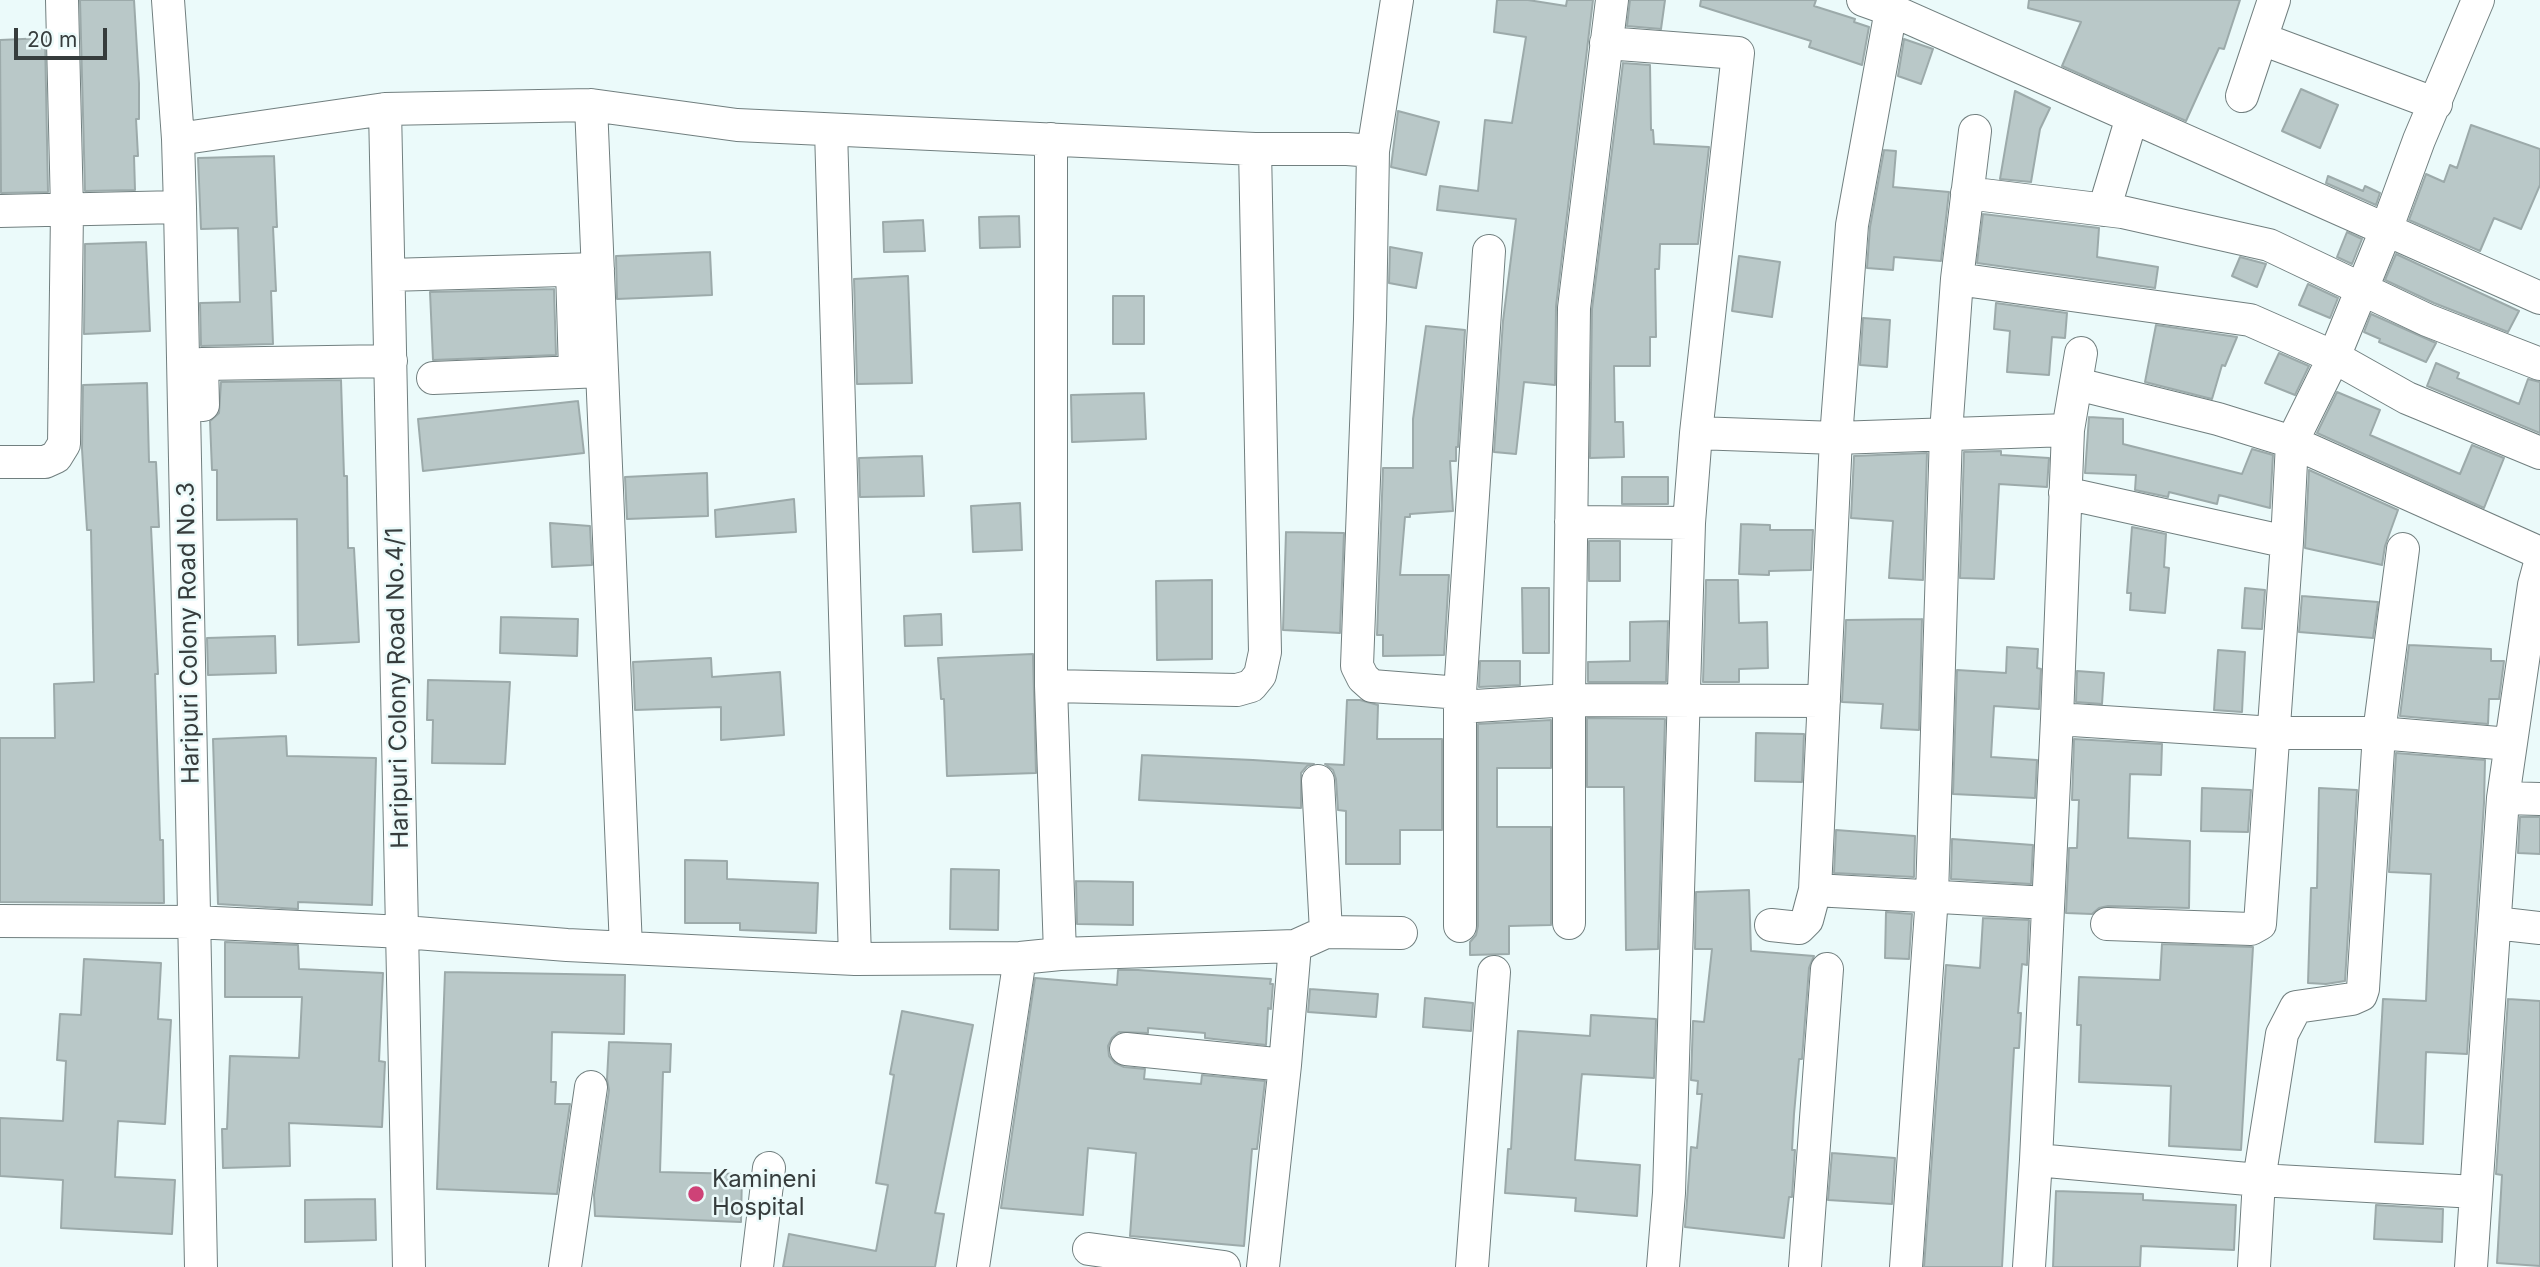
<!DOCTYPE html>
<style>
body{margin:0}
#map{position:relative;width:2540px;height:1267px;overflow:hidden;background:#ebfafa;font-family:Inter,sans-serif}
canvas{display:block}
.scale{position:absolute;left:14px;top:28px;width:93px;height:32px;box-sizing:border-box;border:4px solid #363c3c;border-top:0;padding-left:9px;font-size:21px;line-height:24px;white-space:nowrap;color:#363c3c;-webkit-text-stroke:5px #ebfafa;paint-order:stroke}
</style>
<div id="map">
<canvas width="2540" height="1267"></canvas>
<div class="scale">20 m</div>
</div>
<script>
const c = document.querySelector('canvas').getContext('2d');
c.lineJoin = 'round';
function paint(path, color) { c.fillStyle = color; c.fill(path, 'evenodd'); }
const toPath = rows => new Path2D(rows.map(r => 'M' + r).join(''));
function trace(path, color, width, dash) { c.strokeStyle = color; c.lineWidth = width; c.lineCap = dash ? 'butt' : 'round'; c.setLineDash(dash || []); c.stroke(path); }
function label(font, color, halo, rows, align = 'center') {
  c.font = font + ' Inter,sans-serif'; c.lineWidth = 5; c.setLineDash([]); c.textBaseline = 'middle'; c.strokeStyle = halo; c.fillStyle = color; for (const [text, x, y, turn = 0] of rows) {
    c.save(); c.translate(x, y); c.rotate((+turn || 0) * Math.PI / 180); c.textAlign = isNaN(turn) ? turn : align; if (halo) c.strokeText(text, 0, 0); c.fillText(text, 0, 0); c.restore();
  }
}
const building = toPath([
 [80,0,134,0,139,83,139,119,136,119,138,156,134,156,135,190,85,191,80,0],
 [1497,0,1528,0,1566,6,1567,0,1593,0,1556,306,1555,385,1524,382,1516,454,1494,452,1503,321,1516,219,1437,210,1440,186,1478,191,1485,120,1512,123,1526,37,1494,32,1497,0],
 [1630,0,1665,0,1661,29,1627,26,1630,0],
 [1701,0,1816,0,1814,6,1855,19,1854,22,1869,27,1862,65,1809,47,1811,41,1700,6,1701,0],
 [2029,0,2240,0,2224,49,2219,48,2186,121,2062,66,2081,22,2028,8,2029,0],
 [45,38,48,192,1,193,0,40,45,38],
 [1904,39,1933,49,1921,84,1898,76,1904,39],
 [1623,63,1650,65,1651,130,1653,130,1654,144,1709,147,1698,244,1660,244,1659,269,1655,269,1656,337,1650,337,1650,366,1614,366,1615,422,1623,422,1624,457,1590,458,1592,309,1623,63],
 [2301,89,2338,105,2320,148,2282,131,2301,89],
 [2015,91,2050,108,2040,129,2031,182,2000,179,2015,91],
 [1398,111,1439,122,1426,175,1391,167,1398,111],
 [2471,125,2540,149,2540,185,2521,229,2494,218,2480,251,2409,220,2426,174,2444,182,2450,165,2457,168,2471,125],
 [1884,150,1896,151,1893,187,1949,192,1941,261,1894,257,1893,270,1867,268,1870,227,1884,150],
 [274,156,277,227,273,227,276,291,271,291,273,344,201,346,200,303,240,302,238,228,201,229,198,158,274,156],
 [2328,176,2363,191,2365,186,2380,193,2376,205,2326,183,2328,176],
 [1983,214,2099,228,2097,257,2158,267,2155,288,1977,263,1983,214],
 [1019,216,1020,247,980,248,979,217,1019,216],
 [923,220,925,251,884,252,883,222,923,220],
 [2347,232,2362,239,2352,264,2337,257,2347,232],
 [146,242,150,331,84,334,85,244,146,242],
 [1390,247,1422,253,1416,288,1389,283,1390,247],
 [710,252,712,295,617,299,616,256,710,252],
 [2396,254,2519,311,2508,332,2434,303,2385,280,2396,254],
 [1739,256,1780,262,1772,317,1732,311,1739,256],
 [2240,257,2266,264,2257,287,2232,276,2240,257],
 [908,276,912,383,857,384,854,279,908,276],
 [2308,284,2338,298,2330,318,2299,305,2308,284],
 [554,289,556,355,433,360,430,292,554,289],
 [1113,296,1144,296,1144,344,1113,344,1113,296],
 [1996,303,2067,313,2065,338,2052,337,2049,375,2007,372,2010,331,1994,329,1996,303],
 [2371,314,2436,343,2426,362,2379,342,2380,339,2364,332,2371,314],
 [1863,318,1890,320,1887,367,1860,365,1863,318],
 [2156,325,2237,337,2225,366,2222,365,2212,399,2145,382,2156,325],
 [1426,326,1465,330,1458,447,1456,447,1456,461,1450,461,1453,511,1410,514,1410,517,1405,517,1400,575,1449,575,1444,655,1383,656,1383,635,1377,635,1383,468,1413,468,1413,419,1426,326],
 [2279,353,2309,366,2295,395,2265,383,2279,353],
 [2436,363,2459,373,2457,378,2519,404,2528,379,2540,382,2540,433,2427,386,2436,363],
 [341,380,344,476,347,476,348,548,354,548,359,642,298,645,297,519,217,520,217,470,212,470,210,421,219,413,221,382,341,380],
 [147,383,149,462,156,462,159,527,151,527,158,674,155,674,157,740,160,840,163,840,164,903,0,902,0,738,55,738,54,684,94,682,91,530,87,530,82,449,83,385,147,383],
 [2337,392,2380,410,2370,435,2460,474,2472,445,2504,458,2484,508,2317,433,2337,392],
 [1144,393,1146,439,1072,442,1071,395,1144,393],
 [578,401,584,453,423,471,418,419,578,401],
 [2089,417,2123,419,2123,444,2242,474,2252,449,2273,455,2270,508,2219,495,2217,504,2169,492,2168,497,2135,490,2136,475,2085,473,2089,417],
 [2001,451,2001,455,2049,458,2047,487,1999,484,1994,579,1960,578,1964,452,2001,451],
 [1927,453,1923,580,1889,578,1893,521,1851,518,1854,456,1927,453],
 [922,456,924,496,860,497,859,458,922,456],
 [2309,470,2398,510,2385,546,2382,565,2305,548,2309,470],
 [707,473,708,516,627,519,625,477,707,473],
 [1622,477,1668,477,1668,504,1622,504,1622,477],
 [794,499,796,532,716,537,715,510,794,499],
 [1020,503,1022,550,973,552,971,506,1020,503],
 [550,523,590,526,592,565,552,567,550,523],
 [1741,524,1770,525,1770,530,1813,530,1811,570,1769,571,1769,575,1739,574,1741,524],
 [2132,527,2166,534,2164,567,2169,568,2165,613,2130,610,2131,593,2127,593,2132,527],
 [1286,532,1344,533,1340,633,1283,630,1286,532],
 [1589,541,1620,541,1620,581,1589,581,1589,541],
 [1212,580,1212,659,1157,660,1156,581,1212,580],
 [1706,580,1738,580,1739,623,1767,622,1768,668,1739,669,1739,682,1703,682,1706,580],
 [1522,588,1549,588,1549,653,1523,653,1522,588],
 [2245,588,2265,590,2262,629,2242,628,2245,588],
 [2302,596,2378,602,2373,638,2299,632,2302,596],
 [941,614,942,645,905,646,904,616,941,614],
 [501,617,578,619,577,656,500,653,501,617],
 [1922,619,1919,730,1881,728,1883,704,1842,702,1846,620,1922,619],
 [1668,621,1666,682,1588,682,1588,662,1630,661,1630,622,1668,621],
 [275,636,276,673,208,675,207,638,275,636],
 [2409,645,2491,649,2491,661,2504,661,2499,699,2489,699,2488,724,2400,716,2409,645],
 [2007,647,2038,649,2037,668,2041,669,2039,709,1994,706,1991,757,2037,760,2035,798,1953,794,1957,670,2006,673,2007,647],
 [2218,650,2245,652,2242,712,2214,710,2218,650],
 [1033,654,1036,773,947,776,944,699,941,699,938,658,1033,654],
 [711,658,712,677,780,672,784,735,721,740,721,707,635,710,633,662,711,658],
 [1480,661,1520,661,1520,685,1479,687,1480,661],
 [2077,671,2104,673,2102,704,2076,702,2077,671],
 [428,680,510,682,505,764,432,763,433,720,427,720,428,680],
 [1347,700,1360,700,1378,705,1377,739,1442,739,1442,830,1400,830,1400,864,1346,864,1346,811,1338,810,1336,779,1333,770,1325,764,1344,765,1347,700],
 [1587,718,1665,719,1658,949,1626,950,1624,787,1587,787,1587,718],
 [1551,720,1551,768,1497,768,1497,827,1551,827,1551,925,1509,926,1509,954,1470,955,1470,942,1476,935,1478,926,1478,724,1551,720],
 [1756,733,1804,734,1802,782,1755,781,1756,733],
 [286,736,287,756,376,758,372,905,298,902,298,909,218,904,213,739,286,736],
 [2074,739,2162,744,2161,775,2130,774,2128,838,2190,841,2189,908,2108,906,2099,908,2092,914,2066,913,2069,848,2077,848,2079,800,2072,800,2074,739],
 [2396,753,2485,760,2484,803,2467,1054,2426,1052,2423,1144,2375,1142,2383,999,2426,1001,2431,874,2389,872,2396,753],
 [1142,755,1253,760,1314,764,1307,766,1301,773,1301,808,1139,800,1142,755],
 [2202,788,2251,790,2248,832,2201,831,2202,788],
 [2319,788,2357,790,2345,981,2326,984,2308,983,2311,888,2317,888,2319,788],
 [2520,817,2540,817,2540,854,2518,853,2520,817],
 [1836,830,1915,836,1914,877,1834,873,1836,830],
 [1952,839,2033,845,2031,884,1951,879,1952,839],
 [685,860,727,861,727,879,818,883,816,933,740,930,740,923,685,923,685,860],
 [951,869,999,870,998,930,950,929,951,869],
 [1076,881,1133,882,1133,925,1077,924,1076,881],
 [1749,890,1751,951,1814,956,1809,968,1802,1059,1799,1059,1794,1114,1792,1150,1795,1150,1792,1197,1789,1197,1784,1238,1685,1227,1691,1147,1697,1148,1702,1094,1697,1094,1698,1081,1691,1080,1693,1021,1704,1022,1712,949,1695,949,1696,892,1749,890],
 [1886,912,1912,914,1909,959,1885,958,1886,912],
 [1983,918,2029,920,2027,965,2022,964,2018,1013,2021,1013,2019,1048,2014,1048,2002,1267,1924,1267,1946,965,1980,968,1983,918],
 [225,942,298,945,299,969,383,973,379,1061,385,1062,382,1127,289,1123,290,1166,223,1168,222,1129,227,1129,230,1056,299,1058,302,997,225,997,225,942],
 [2162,944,2253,947,2241,1150,2169,1146,2171,1086,2079,1082,2081,1025,2077,1025,2079,977,2160,980,2162,944],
 [84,959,161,963,158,1019,171,1020,165,1124,118,1121,115,1177,175,1180,172,1234,61,1228,63,1180,0,1176,0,1118,63,1121,66,1061,57,1060,60,1014,81,1015,84,959],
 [1118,970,1138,970,1271,979,1270,984,1273,984,1271,1009,1268,1008,1266,1045,1205,1038,1205,1033,1148,1028,1148,1033,1119,1032,1112,1038,1108,1046,1109,1056,1115,1063,1124,1067,1145,1069,1144,1079,1201,1084,1202,1075,1265,1081,1257,1149,1252,1149,1244,1246,1130,1236,1136,1153,1088,1148,1083,1215,1001,1208,1035,978,1117,985,1118,970],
 [445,972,625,975,624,1034,552,1032,551,1082,556,1082,555,1104,570,1104,557,1194,437,1189,445,972],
 [1310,989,1378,994,1376,1017,1308,1012,1310,989],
 [1425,998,1473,1003,1471,1031,1423,1027,1425,998],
 [2508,999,2540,1001,2540,1266,2497,1263,2502,1175,2496,1174,2508,999],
 [902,1011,973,1025,935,1213,944,1214,935,1267,783,1267,789,1234,876,1251,888,1185,876,1183,894,1075,890,1074,902,1011],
 [1591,1015,1656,1019,1654,1078,1582,1074,1581,1083,1575,1160,1640,1165,1637,1216,1575,1211,1576,1198,1505,1193,1508,1149,1511,1149,1518,1031,1590,1036,1591,1015],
 [609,1042,671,1044,670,1072,663,1072,660,1172,742,1174,741,1222,595,1216,594,1195,609,1090,607,1079,609,1042],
 [1832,1153,1895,1158,1892,1204,1828,1200,1832,1153],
 [2056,1191,2143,1194,2143,1200,2236,1205,2234,1250,2141,1246,2140,1267,2053,1267,2056,1191],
 [375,1199,376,1240,305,1242,305,1200,375,1199],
 [2376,1205,2443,1209,2442,1242,2374,1239,2376,1205]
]);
const minor = toPath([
 [168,0,178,139,180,207,201,1267],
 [1863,0,1891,10,2540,298],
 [1891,10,1852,225,1836,438,1815,890,2048,903],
 [2262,39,2436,104],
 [1606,43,1738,53,1696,433,1689,523,1669,1193,1663,1267],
 [2242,96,2274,0],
 [591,105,626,948],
 [385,109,409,1267],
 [831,130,855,959],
 [178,139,385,109,591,105,737,125,1255,149,1347,149,1373,151,1397,0],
 [1051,139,1051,686,1060,954],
 [1373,151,1370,319,1357,666,1363,678,1372,686,1460,693],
 [1967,193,2122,212,2269,245,2427,320,2540,364],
 [2104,210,2132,117],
 [0,211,180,207],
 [572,270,575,372],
 [389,275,598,269],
 [1957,279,2250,320,2334,357,2407,398,2540,453],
 [433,378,602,371],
 [2077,384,2218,419,2292,442,2540,553],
 [203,405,202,364,391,361],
 [1696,433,1836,438,2068,430],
 [0,462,45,462,56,457,64,444,67,210,62,0],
 [2065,493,2287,542,2260,924,2251,929,2107,924],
 [1571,522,1689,523],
 [2287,542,2292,442,2334,357,2386,230,2419,140,2478,0],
 [1051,686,1237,690,1251,686,1260,675,1265,652,1255,149],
 [1460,707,1569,700,1824,701],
 [2057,719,2274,733,2379,733,2510,744],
 [2503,798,2540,799],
 [0,921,194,922,404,932,567,945,855,959,1020,958,1060,954,1295,946],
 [1569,923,1569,700,1574,308,1612,0],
 [2495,923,2540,928],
 [1771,925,1799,928,1807,920,1815,890],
 [1460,926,1460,693,1489,251],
 [1326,932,1401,933],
 [1126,1049,1285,1065],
 [2036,1160,2259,1180,2476,1192],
 [1089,1249,1224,1267],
 [565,1267,591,1087],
 [757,1267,769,1168],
 [973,1267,1020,958],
 [1263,1267,1285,1065,1295,946,1326,932,1318,781],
 [1472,1267,1494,972],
 [1805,1267,1827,969],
 [1906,1267,1932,896,1946,433,1957,279,1975,131],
 [2029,1267,2036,1160,2057,719,2068,430,2081,353],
 [2254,1267,2259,1180,2282,1034,2296,1007,2352,999,2361,995,2363,989,2379,733,2403,549],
 [2471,1267,2503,798,2534,585,2540,563]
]);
const markers = [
 [696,1194,9,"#ce4277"]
];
const streetNames = [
 ["Haripuri Colony Road No.3",189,633,-91],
 ["Haripuri Colony Road No.4/1",398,688,-91]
];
const poiNames = [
 ["Kamineni",712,1180],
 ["Hospital",712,1208]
];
paint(building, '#b9c8c8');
trace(building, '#9caaaa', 2);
trace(minor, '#717f7f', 34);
trace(minor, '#fff', 32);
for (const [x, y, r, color] of markers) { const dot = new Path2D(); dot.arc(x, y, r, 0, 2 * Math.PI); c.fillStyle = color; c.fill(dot); trace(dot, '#ebfafa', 2.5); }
label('24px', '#363c3c', '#ebfafa', streetNames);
label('24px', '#363c3c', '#ebfafa', poiNames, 'left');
</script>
